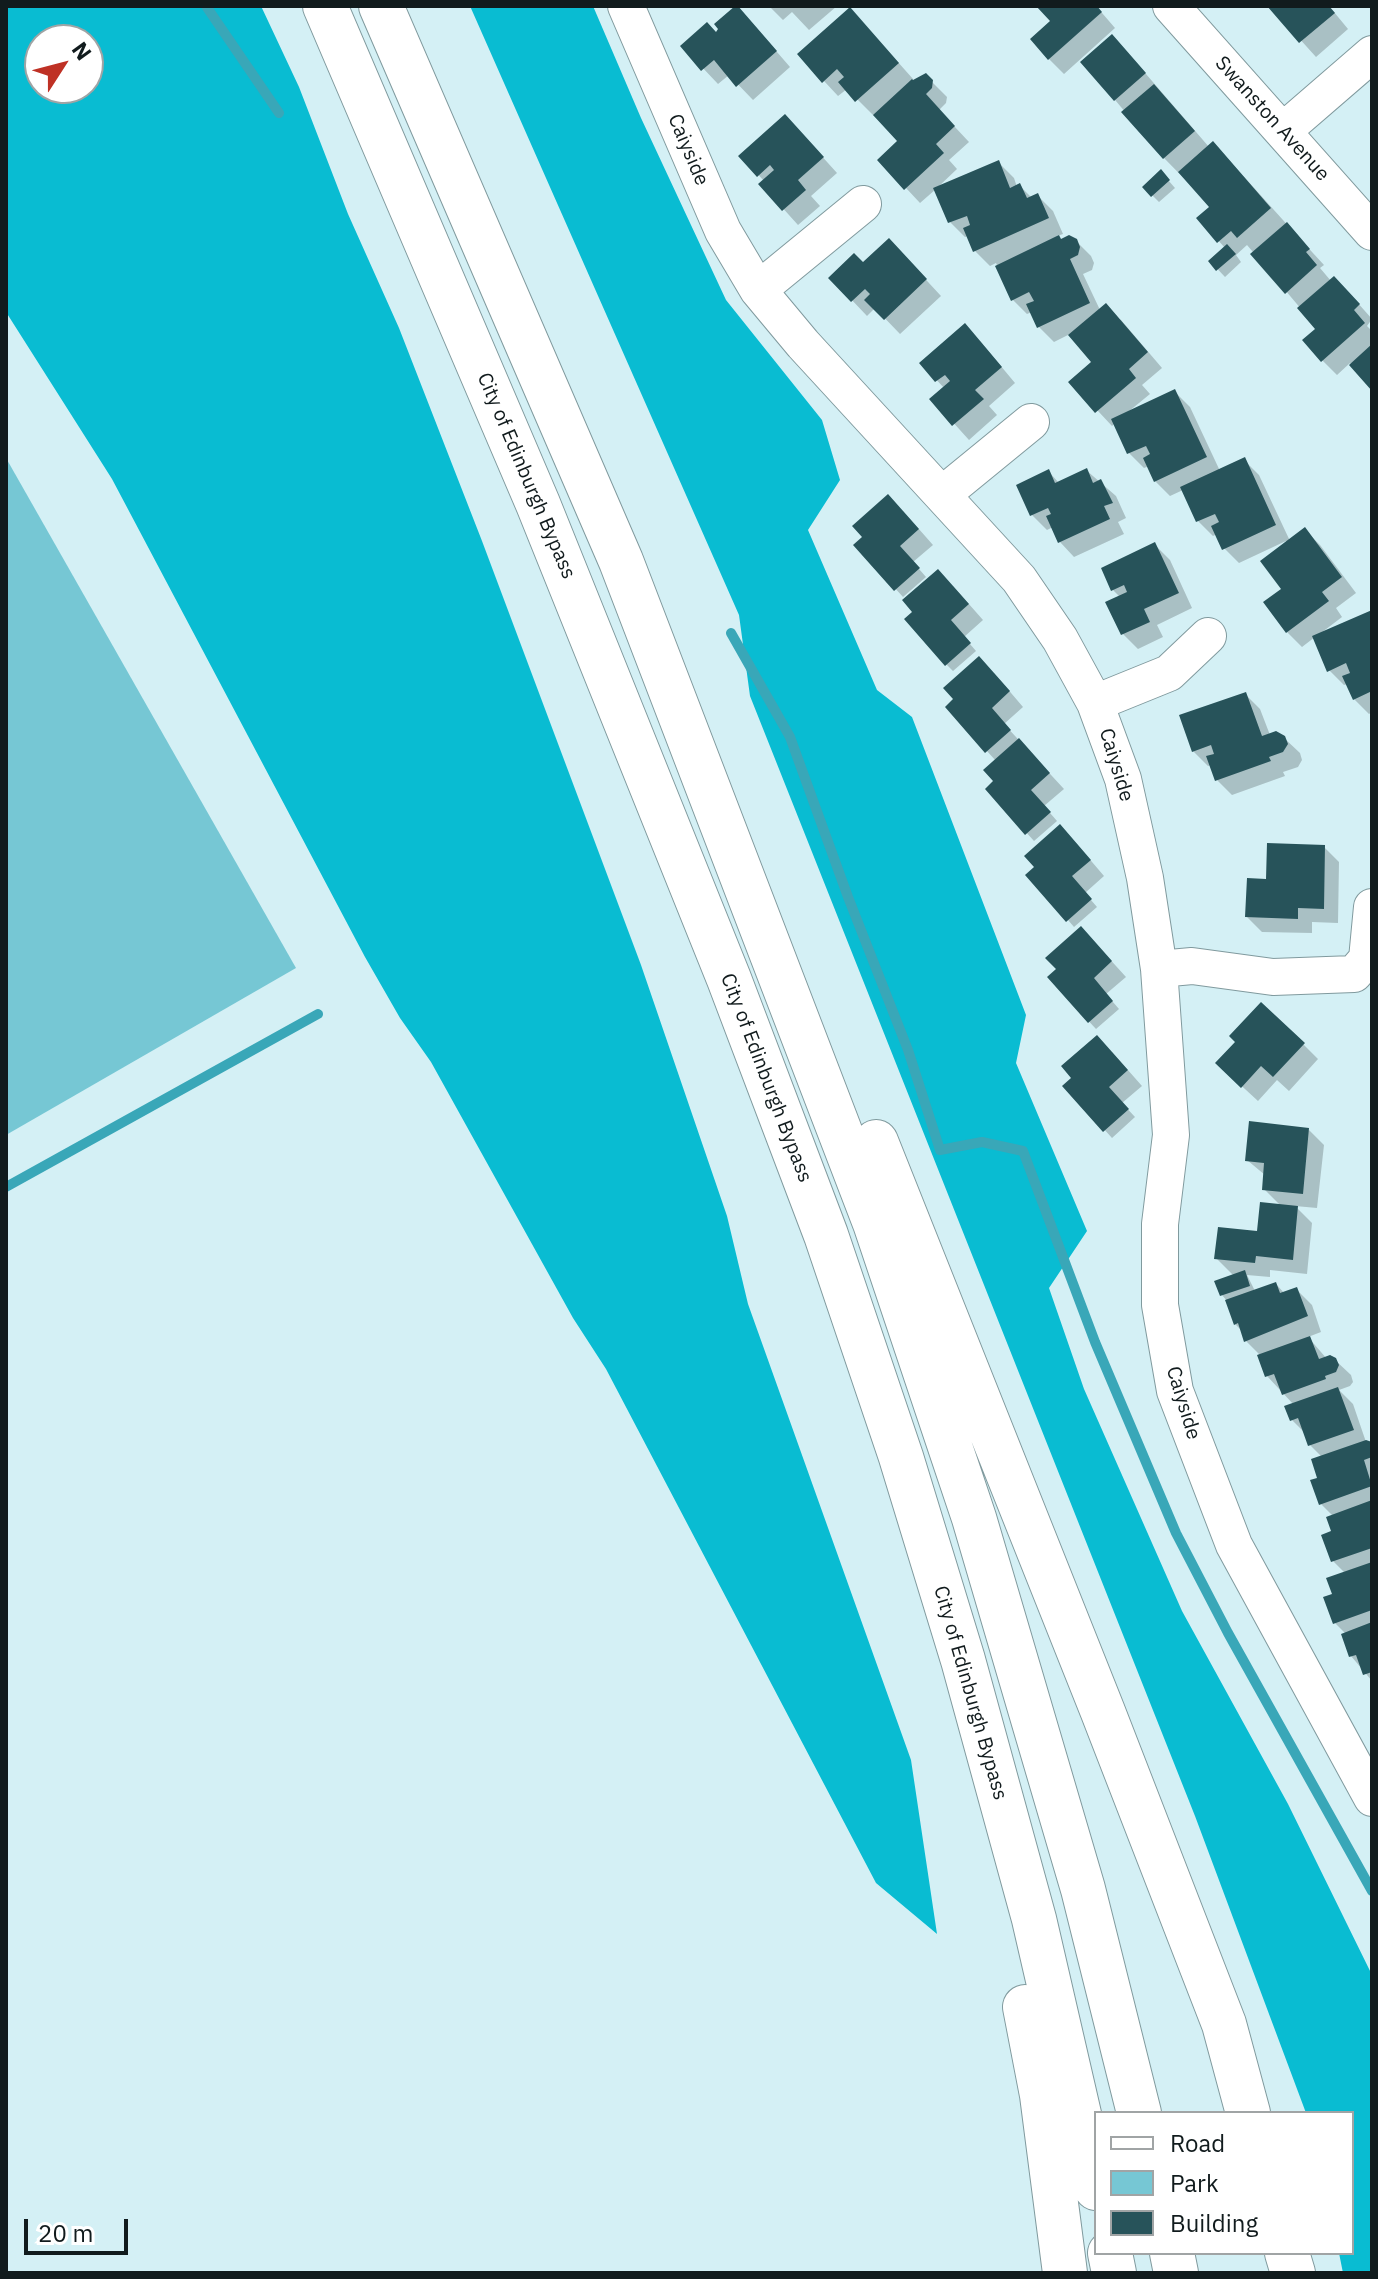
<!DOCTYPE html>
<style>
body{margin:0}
#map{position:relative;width:1378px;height:2279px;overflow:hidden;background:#d4f0f5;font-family:"IBM Plex Sans",sans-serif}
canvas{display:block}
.frame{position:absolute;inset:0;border:8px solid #111b1d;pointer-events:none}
.legend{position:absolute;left:1094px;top:2111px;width:260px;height:144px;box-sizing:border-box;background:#fff;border:2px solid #a0a4a5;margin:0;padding:10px 14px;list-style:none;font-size:24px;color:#111b1d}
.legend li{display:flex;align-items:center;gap:16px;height:40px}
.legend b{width:40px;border:2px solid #a0a4a5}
.north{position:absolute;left:24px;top:24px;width:80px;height:80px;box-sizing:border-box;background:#fff;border:2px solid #a0a4a5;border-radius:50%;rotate:54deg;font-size:22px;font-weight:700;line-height:32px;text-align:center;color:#111b1d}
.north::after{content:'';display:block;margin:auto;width:28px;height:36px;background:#bf3125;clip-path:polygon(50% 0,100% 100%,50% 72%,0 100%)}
.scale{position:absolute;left:24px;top:2219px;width:104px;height:36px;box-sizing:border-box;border:4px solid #111b1d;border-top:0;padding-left:10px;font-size:24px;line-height:28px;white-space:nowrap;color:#111b1d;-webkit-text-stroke:6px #fff;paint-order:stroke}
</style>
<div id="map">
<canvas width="1378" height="2279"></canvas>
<div class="frame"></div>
<ul class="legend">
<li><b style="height:10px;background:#fff"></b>Road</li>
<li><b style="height:22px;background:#76c7d4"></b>Park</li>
<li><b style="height:22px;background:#27535a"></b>Building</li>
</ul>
<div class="north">N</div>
<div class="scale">20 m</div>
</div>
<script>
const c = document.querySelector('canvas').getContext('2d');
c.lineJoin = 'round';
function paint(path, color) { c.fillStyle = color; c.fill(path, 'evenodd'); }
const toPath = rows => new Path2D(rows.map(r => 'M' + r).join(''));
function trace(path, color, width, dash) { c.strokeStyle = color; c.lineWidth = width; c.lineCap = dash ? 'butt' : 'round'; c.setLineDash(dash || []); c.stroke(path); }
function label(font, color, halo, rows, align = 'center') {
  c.font = font + ' "IBM Plex Sans",sans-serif'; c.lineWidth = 8; c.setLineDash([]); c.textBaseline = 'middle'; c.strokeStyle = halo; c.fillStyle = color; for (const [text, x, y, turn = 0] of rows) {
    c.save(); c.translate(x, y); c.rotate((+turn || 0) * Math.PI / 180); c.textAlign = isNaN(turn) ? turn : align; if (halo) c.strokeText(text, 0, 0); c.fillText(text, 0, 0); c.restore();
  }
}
const green = toPath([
 [6,458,296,968,6,1135]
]);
const forest = toPath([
 [6,6,261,6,299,87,348,214,399,328,482,541,641,965,727,1216,748,1304,911,1760,937,1934,876,1883,606,1369,573,1318,431,1062,400,1018,365,957,112,479,6,312],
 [40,40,88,40,88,88,40,88],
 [470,6,593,6,641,118,726,300,822,420,840,480,808,530,877,690,912,717,1026,1015,1016,1063,1087,1231,1049,1288,1084,1389,1182,1611,1288,1804,1372,1975,1372,2273,1343,2273,1339,2253,1352,2253,1352,2113,1306,2113,1195,1816,750,696,739,615]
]);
const shadow = toPath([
 [769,6,837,6,809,30,792,12,783,20],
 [1039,6,1096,6,1115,28,1064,74,1049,59,1053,22],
 [1270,6,1329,6,1348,29,1316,57],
 [751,22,790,67,753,100,729,75,718,84,682,46],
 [865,25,913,79,906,85,925,75,947,97,946,103,939,110,969,142,949,160,957,169,937,188,999,163,1014,178,1017,187,1020,186,1032,198,1038,196,1053,211,1063,234,1057,236,1062,241,1076,241,1091,256,1094,263,1092,270,1083,274,1100,310,1121,320,1162,368,1142,385,1150,394,1128,412,1175,392,1190,407,1220,471,1244,460,1259,475,1290,541,1305,530,1320,545,1356,593,1336,608,1342,617,1321,633,1372,612,1372,712,1369,714,1354,699,1348,684,1344,685,1329,670,1315,637,1302,647,1287,632,1284,589,1286,541,1239,563,1224,548,1217,534,1213,536,1198,521,1183,490,1170,496,1155,481,1149,466,1144,468,1129,453,1115,423,1112,426,1071,382,1094,363,1070,334,1054,342,1039,327,1032,312,1027,314,1012,299,996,263,990,266,975,251,968,236,965,237,950,222,936,189,920,203,906,188,900,142,847,89,838,96,824,81],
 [1127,52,1209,147,1228,159,1301,240,1324,265,1320,268,1331,281,1349,293,1372,319,1367,326,1372,331,1372,388,1350,363,1337,375,1322,360,1318,329,1247,245,1236,255,1241,262,1225,277,1210,261,1225,248,1199,219,1212,207,1164,158,1083,62],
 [800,132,837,173,811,196,820,206,798,225,761,184,764,181,741,156],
 [1161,172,1175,188,1159,202,1144,187],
 [904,256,941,296,900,334,875,308,867,316,831,278,863,265],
 [980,341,1015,383,989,406,997,415,969,440,932,399,944,388,921,363],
 [1086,470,1116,496,1126,518,1118,522,1124,534,1074,557,1060,542,1053,527,1047,530,1032,515,1049,472,1059,483],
 [903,511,933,545,913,562,926,577,903,597,856,545],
 [1155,545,1170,560,1192,608,1157,625,1163,637,1138,649,1123,634,1120,597,1113,590],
 [953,586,983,620,964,637,976,651,953,671,946,664],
 [994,673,1023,707,1004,724,1064,789,1044,806,1057,821,1034,841,987,789,996,782,996,761,947,707],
 [1245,694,1260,709,1270,735,1284,738,1300,753,1302,760,1298,767,1283,772,1285,776,1232,795,1217,780,1211,765,1208,766,1193,751],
 [1075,842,1104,876,1085,893,1097,907,1074,927,1068,920],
 [1324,847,1339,862,1338,923,1312,922,1312,933,1262,932,1247,917],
 [1096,944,1126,977,1106,994,1119,1009,1096,1029,1069,1000],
 [1303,1044,1318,1059,1289,1091,1277,1080,1258,1101,1233,1078],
 [1112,1052,1142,1086,1122,1103,1135,1117,1112,1138,1065,1086],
 [1309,1130,1324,1145,1317,1208,1295,1206,1312,1223,1307,1274,1270,1270,1270,1277,1247,1275,1255,1291,1276,1284,1285,1294,1297,1290,1312,1305,1321,1332,1308,1337,1327,1359,1335,1360,1351,1375,1353,1382,1350,1386,1339,1390,1353,1404,1366,1442,1372,1444,1372,1681,1351,1656,1346,1634,1335,1623,1334,1595,1345,1573,1333,1561,1333,1516,1321,1504,1322,1457,1310,1445,1306,1434,1292,1420,1294,1405,1267,1376,1260,1355,1246,1341,1243,1332,1235,1324,1227,1301,1222,1295,1234,1276,1216,1258,1259,1233,1281,1206,1264,1189,1265,1175,1247,1160]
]);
const stream = toPath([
 [206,6,279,113],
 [731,633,790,737,848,897,908,1050,940,1150,982,1142,1023,1151,1095,1342,1176,1533,1228,1633,1372,1891],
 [6,1187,318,1014]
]);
const building = toPath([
 [735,6,738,6,777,51,736,87,714,60,701,71,680,46,707,22,716,32,718,29,714,24],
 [1036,6,1097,6,1102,12,1048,60,1030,39,1050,21],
 [1267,6,1329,6,1335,13,1299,43],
 [850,7,899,63,855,102,838,82,844,77,837,69,822,83,797,54],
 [1112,34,1146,73,1114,101,1080,62],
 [926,73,933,80,932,88,926,94,955,126,936,144,944,153,904,190,877,160,897,141,873,115,912,79,913,80],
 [1154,84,1195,131,1163,159,1121,112],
 [785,114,824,157,798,180,806,190,782,211,758,184,774,170,770,165,757,177,738,156],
 [1213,141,1271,208,1237,238,1231,231,1217,243,1196,218,1209,207,1178,172],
 [999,160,1010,188,1020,183,1027,198,1038,193,1049,218,973,252,963,228,970,225,967,216,948,223,933,188],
 [1161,169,1170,180,1151,197,1142,187],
 [1287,222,1310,249,1306,252,1317,265,1285,294,1250,254],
 [1059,235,1061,239,1069,235,1077,239,1080,247,1078,255,1070,259,1090,303,1037,328,1026,304,1034,301,1029,292,1011,301,995,266],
 [889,238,927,279,884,320,864,300,870,294,865,289,851,302,828,278,854,253,863,262],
 [1227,244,1236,254,1216,271,1208,261],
 [1334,276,1360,304,1354,310,1365,323,1321,362,1302,340,1315,329,1297,308],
 [1106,303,1148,352,1129,369,1136,378,1095,413,1068,382,1091,362,1068,335],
 [965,323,1002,367,975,390,984,399,952,426,929,399,950,381,945,375,935,382,919,363],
 [1372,344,1372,391,1349,365],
 [1175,389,1207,457,1154,482,1143,458,1150,454,1146,446,1127,454,1111,419],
 [1245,457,1276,525,1222,550,1211,526,1219,522,1215,514,1196,522,1180,487],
 [1087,468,1093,483,1101,479,1113,503,1104,506,1110,519,1058,543,1046,516,1051,514,1048,508,1030,516,1016,485,1049,469,1055,483],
 [888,494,919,529,900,546,920,568,894,591,853,545,862,537,852,526],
 [1305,527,1342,577,1322,592,1329,601,1286,633,1263,602,1281,589,1260,561],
 [1155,542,1179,593,1144,609,1150,622,1121,635,1105,602,1127,592,1124,585,1111,591,1101,568],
 [938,569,969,604,951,620,971,643,945,666,904,619,912,612,902,600],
 [1372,610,1372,691,1353,700,1342,676,1350,673,1346,663,1327,672,1312,636],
 [979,656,1010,691,992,708,1011,730,985,753,945,707,953,699,943,688],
 [1246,692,1262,736,1276,731,1285,736,1288,744,1283,752,1269,757,1271,761,1215,781,1206,756,1214,754,1211,745,1192,752,1179,715],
 [1019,738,1050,773,1031,790,1051,812,1025,835,985,789,993,781,983,770],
 [1060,824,1091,860,1072,876,1092,899,1066,922,1025,875,1034,867,1024,856],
 [1267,843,1325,845,1324,909,1298,908,1298,919,1245,917,1247,878,1266,879],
 [1081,926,1112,961,1094,978,1113,1001,1088,1023,1047,977,1056,969,1045,958],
 [1261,1002,1305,1043,1273,1077,1261,1066,1241,1088,1215,1063,1235,1042,1229,1036],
 [1097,1035,1128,1070,1109,1087,1129,1109,1103,1132,1062,1086,1071,1078,1061,1066],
 [1249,1121,1309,1128,1303,1194,1262,1190,1264,1163,1245,1161],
 [1260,1202,1298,1206,1293,1260,1256,1256,1255,1263,1214,1259,1218,1227,1257,1231],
 [1245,1270,1250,1286,1220,1296,1214,1281],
 [1276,1282,1280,1293,1297,1287,1308,1316,1244,1342,1238,1323,1234,1325,1225,1300],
 [1310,1336,1319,1359,1330,1355,1336,1358,1339,1365,1336,1372,1325,1376,1326,1379,1282,1395,1274,1374,1265,1377,1257,1355],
 [1338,1387,1354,1430,1308,1446,1298,1418,1290,1421,1284,1406],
 [1366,1440,1372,1442,1372,1457,1364,1460,1372,1486,1319,1505,1310,1480,1317,1478,1311,1459],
 [1372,1500,1372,1548,1331,1562,1321,1535,1331,1531,1326,1517],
 [1372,1562,1372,1610,1333,1624,1323,1597,1332,1594,1326,1578],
 [1372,1622,1372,1672,1363,1675,1356,1655,1349,1657,1341,1634]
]);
const minor = toPath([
 [626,6,723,231,758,290,803,344,1019,579,1060,639,1095,703,1123,779,1145,878,1159,969,1171,1135,1160,1224,1160,1305,1175,1391,1234,1545,1372,1798],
 [1171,6,1372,232],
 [1283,131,1372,54],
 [758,290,863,204],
 [943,494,1031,422],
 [1095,703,1169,673,1208,636],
 [1159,969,1192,966,1273,977,1354,974,1367,959,1372,907]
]);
const highway = toPath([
 [325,6,538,504,729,979,826,1235,901,1457,963,1660,1034,1919,1096,2188],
 [381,6,621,561,875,1223,974,1518,1083,1889,1139,2113],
 [876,1142,1103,1712,1224,2024,1248,2113],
 [1025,2007,1042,2095,1065,2273],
 [1110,2253,1114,2273],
 [1172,2253,1176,2273],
 [1287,2253,1293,2273]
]);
const streetNames = [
 ["Swanston Avenue",1272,119,48],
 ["Caiyside",688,150,67],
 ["City of Edinburgh Bypass",526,476,67],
 ["Caiyside",1116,765,73],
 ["City of Edinburgh Bypass",766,1078,69],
 ["Caiyside",1183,1403,73],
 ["City of Edinburgh Bypass",970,1693,74]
];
paint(green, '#76c7d4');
paint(forest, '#09bcd2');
paint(shadow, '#0003');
trace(stream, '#39a7b8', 10);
paint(building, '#27535a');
trace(minor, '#809a9e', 38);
trace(highway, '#809a9e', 46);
trace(minor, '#fff', 36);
trace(highway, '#fff', 44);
label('20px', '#111b1d', '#fff', streetNames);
</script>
